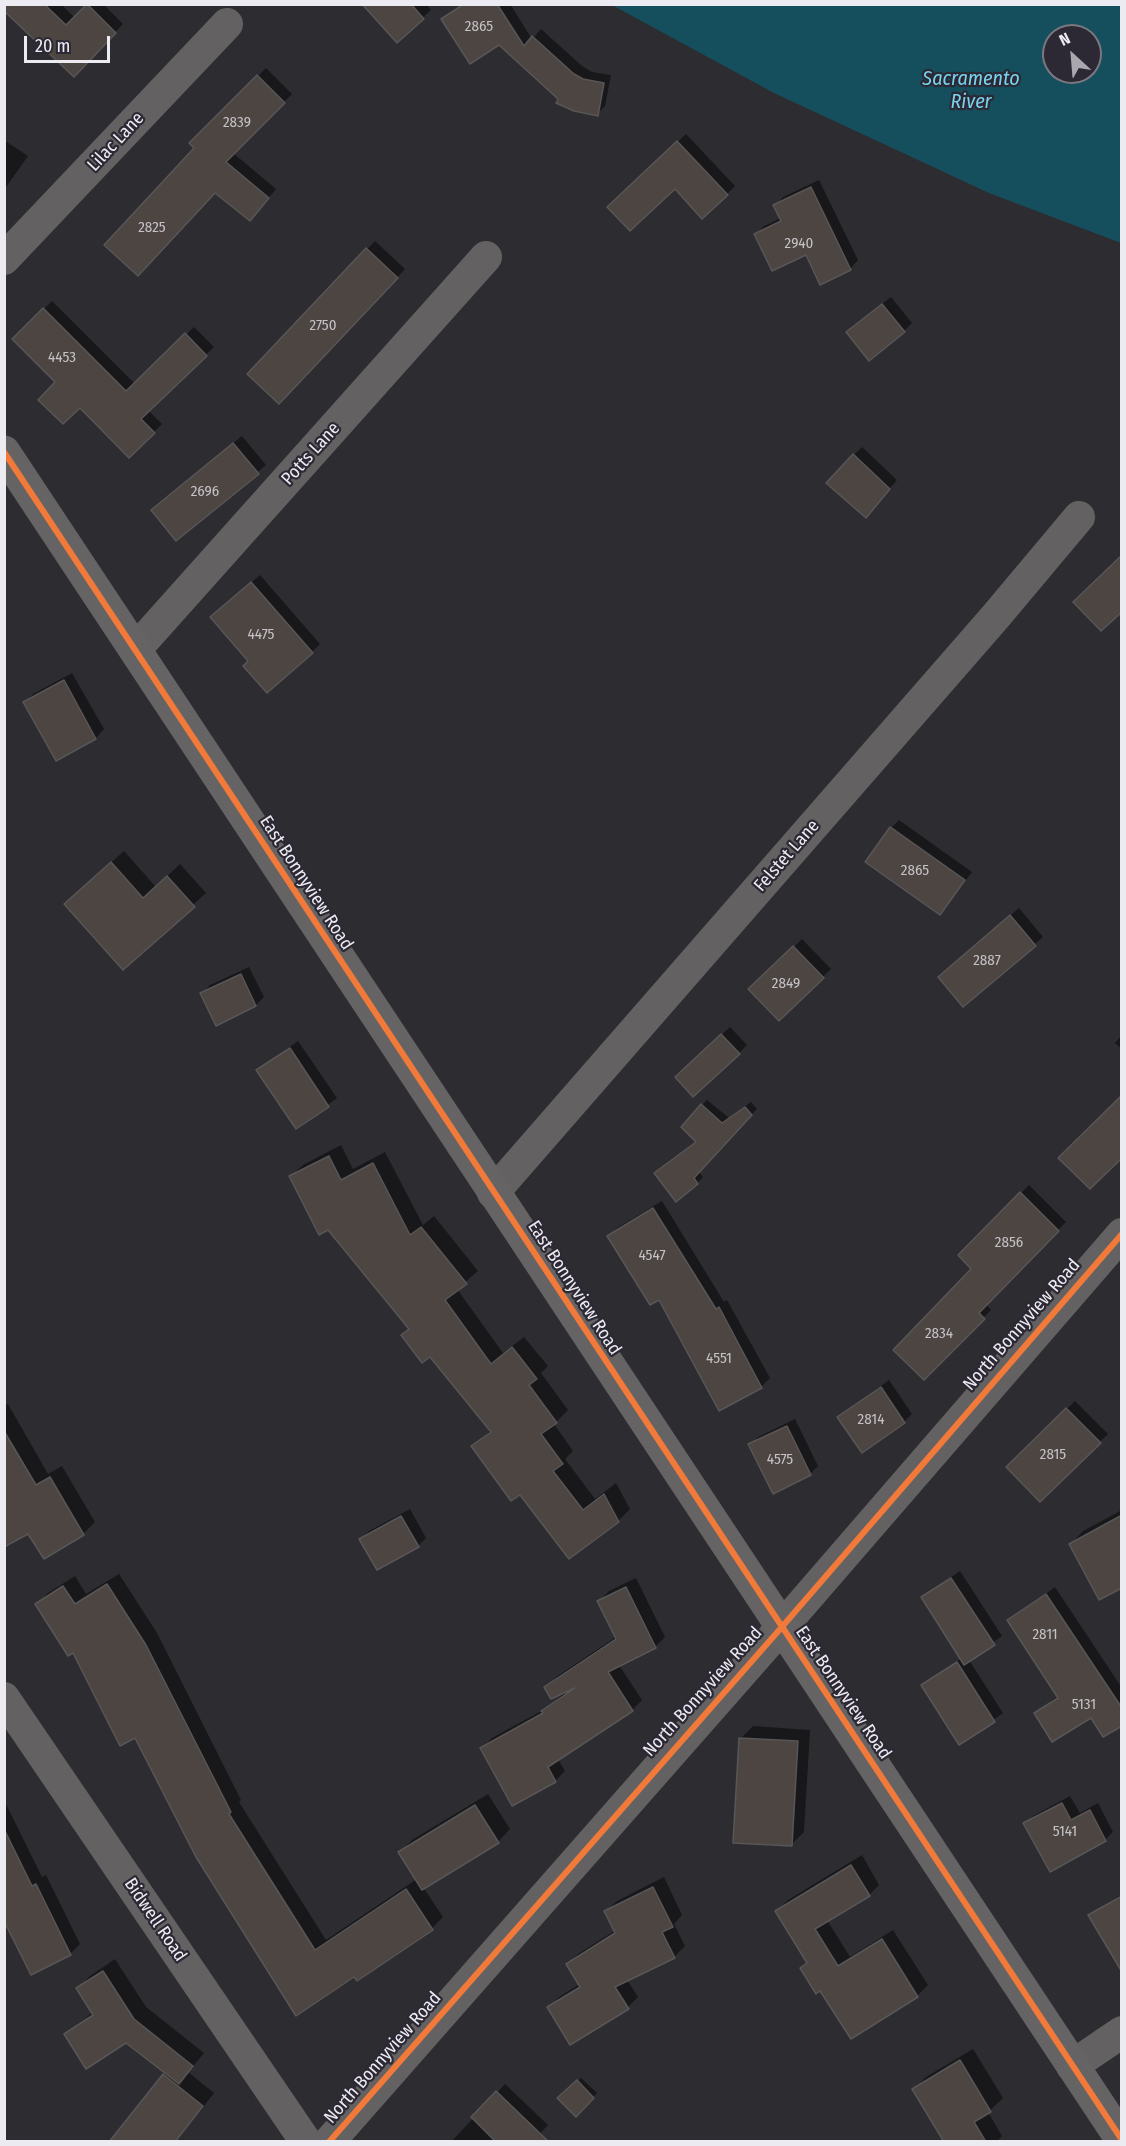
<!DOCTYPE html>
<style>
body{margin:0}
#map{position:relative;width:1126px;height:2146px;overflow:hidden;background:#2d2c31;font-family:"Fira Sans Condensed",sans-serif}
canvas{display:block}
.frame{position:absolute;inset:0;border:6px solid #edebf2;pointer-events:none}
.north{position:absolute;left:1042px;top:24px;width:60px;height:60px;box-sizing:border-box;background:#2c2934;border:2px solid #797780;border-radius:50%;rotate:334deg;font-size:16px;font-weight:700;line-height:24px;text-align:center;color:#edebf2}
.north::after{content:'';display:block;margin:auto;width:21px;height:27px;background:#aaa8ae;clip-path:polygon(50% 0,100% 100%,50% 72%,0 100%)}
.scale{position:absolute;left:24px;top:36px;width:86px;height:27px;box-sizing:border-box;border:3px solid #edebf2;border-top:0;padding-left:8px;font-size:18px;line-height:21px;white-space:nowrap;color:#edebf2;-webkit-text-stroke:4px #2c2934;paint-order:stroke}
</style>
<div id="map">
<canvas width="1126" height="2146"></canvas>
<div class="frame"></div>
<div class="north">N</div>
<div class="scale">20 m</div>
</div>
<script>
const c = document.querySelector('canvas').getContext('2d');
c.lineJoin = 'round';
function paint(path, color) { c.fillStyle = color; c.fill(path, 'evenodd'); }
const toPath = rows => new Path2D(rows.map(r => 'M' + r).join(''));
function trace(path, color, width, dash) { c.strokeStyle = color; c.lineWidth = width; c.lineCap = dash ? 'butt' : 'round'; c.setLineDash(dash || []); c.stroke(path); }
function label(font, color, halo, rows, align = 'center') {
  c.font = font + ' "Fira Sans Condensed",sans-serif'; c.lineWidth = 4.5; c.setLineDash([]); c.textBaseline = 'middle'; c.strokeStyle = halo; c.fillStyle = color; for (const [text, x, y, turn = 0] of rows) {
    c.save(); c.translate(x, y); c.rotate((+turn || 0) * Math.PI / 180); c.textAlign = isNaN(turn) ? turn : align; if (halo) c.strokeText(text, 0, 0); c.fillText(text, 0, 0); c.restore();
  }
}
const water = toPath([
 [612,5,1121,5,1121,243,989,193,774,93],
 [1054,36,1090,36,1090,72,1054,72]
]);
const shadow = toPath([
 [18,4,61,4,75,18,88,4,103,4,123,24,74,75],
 [364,4,426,4,431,10,397,41],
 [462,4,510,4,532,39,541,29,582,66,592,72,611,75,605,106,597,114,559,98,499,44,443,19],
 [266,68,292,94,233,153,276,189,258,211,216,191,196,148,191,143],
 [686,134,735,186,727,194,675,187,617,199],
 [4,140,28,156,4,190],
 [819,180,858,260,850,269,756,234,764,226,781,218,775,206,783,197],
 [375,241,405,269,287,394,249,374],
 [891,297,912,323,904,331,856,324],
 [52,301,135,384,194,327,214,347,148,410,162,424,129,456,14,339],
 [242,436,266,465,176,539,161,502],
 [862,447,897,480,866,516,854,455],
 [260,575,320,644,312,652,250,661,220,609],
 [72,673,104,729,96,738,57,759,25,702,33,694],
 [899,820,972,872,966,880,892,827],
 [124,851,156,887,180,864,206,893,123,968,78,892],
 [1019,908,1043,937,963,1005,940,977],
 [802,939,831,969,779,1019,751,989],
 [249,967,264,997,256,1005,217,1024,202,994,210,985],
 [730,1027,747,1045,739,1053,685,1069],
 [1122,1035,1122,1049,1115,1043],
 [298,1041,337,1098,297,1127,258,1070],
 [707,1100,729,1118,751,1102,757,1109,698,1171,703,1177,697,1183,656,1173,698,1141,702,1105],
 [341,1145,353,1169,385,1152,423,1225,434,1216,478,1271,457,1289,503,1353,524,1337,548,1366,541,1373,568,1410,554,1424,573,1451,565,1459,595,1499,616,1483,630,1509,618,1521,520,1493,473,1446,491,1430,291,1176,303,1165],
 [1029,1185,1066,1222,986,1304,991,1310,924,1378,974,1269,960,1255],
 [662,1201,724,1302,727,1300,770,1378,761,1387,720,1409,659,1298,609,1236,617,1228],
 [889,1380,912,1414,904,1422,839,1417],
 [1075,1401,1108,1434,1040,1500,1008,1467],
 [8,1404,48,1474,62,1466,95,1522,83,1534,29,1532,4,1546,4,1406],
 [795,1419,818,1466,810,1474,750,1445,758,1437],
 [410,1509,426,1538,418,1546,361,1539,369,1531],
 [1122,1510,1122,1586,1071,1544,1083,1531],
 [960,1571,1002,1636,969,1660,1003,1713,960,1743,923,1685,962,1658,923,1597],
 [119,1574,157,1633,241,1800,239,1802,326,1940,417,1879,400,1852,412,1840,488,1794,510,1829,498,1842,423,1887,443,1917,432,1928,297,2014,135,1736,37,1604,48,1593,75,1576,86,1594],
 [636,1578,665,1637,655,1647,619,1665,642,1700,632,1710,558,1759,565,1771,555,1781,482,1748,492,1738,545,1709,563,1694,546,1687,556,1677,616,1637,599,1601,609,1591],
 [1055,1587,1122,1688,1122,1724,1092,1716,1035,1713,1058,1696,1009,1621],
 [753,1726,810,1730,804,1832,791,1845,740,1739],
 [1070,1796,1080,1813,1098,1803,1113,1832,1105,1840,1025,1824,1033,1816],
 [4,1800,42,1877,46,1875,80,1944,70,1954,4,1917],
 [862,1855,879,1885,869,1895,827,1920,850,1957,893,1930,928,1985,917,1996,821,1989,802,1968,808,1962,777,1911,788,1900],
 [664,1877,682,1915,674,1924,685,1946,674,1957,627,1980,638,1997,628,2007,549,2007,559,1997,580,1984,568,1964,578,1954,616,1930,606,1911,617,1901],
 [1122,1894,1122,1969,1090,1915],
 [115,1959,146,2007,204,2053,188,2072,214,2093,176,2142,111,2142,166,2072,127,2041,66,2034,93,2012,78,1988,90,1976],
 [973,2049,1003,2098,988,2112,1002,2136,996,2142,946,2142,914,2089,926,2077],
 [581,2078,597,2093,576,2115,559,2098],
 [505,2084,548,2125,532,2142,451,2142]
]);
const building = toPath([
 [4,4,44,4,66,25,87,4,116,33,74,77,4,11,4,4],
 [362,4,411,4,424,19,397,43,362,4],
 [464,4,497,4,524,46,532,36,574,74,583,79,604,83,598,116,574,111,556,103,558,99,499,45,470,64,441,19,464,4],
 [257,75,285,103,226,162,269,198,250,221,215,193,138,276,104,245,194,148,189,143,257,75],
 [677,141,728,195,702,219,675,189,630,231,607,207,677,141],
 [811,187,851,270,820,285,806,255,772,271,754,234,781,221,773,205,811,187],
 [366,248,398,278,279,404,247,374,366,248],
 [882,304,905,332,869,361,846,332,882,304],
 [43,308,126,391,185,333,207,356,141,419,155,433,129,458,80,408,63,424,38,400,55,382,12,339,43,308],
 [233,443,259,474,176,541,151,510,233,443],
 [853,454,890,489,866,518,826,483,853,454],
 [1122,555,1122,612,1101,631,1073,602,1122,555],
 [251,582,313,653,267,693,243,666,248,661,210,617,251,582],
 [64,680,96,739,56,761,23,702,64,680],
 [890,827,965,880,940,915,865,862,890,827],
 [111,862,143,898,167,876,195,907,123,970,64,904,111,862],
 [1010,915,1036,946,963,1007,938,977,1010,915],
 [793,946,824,978,779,1021,748,989,793,946],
 [241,974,256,1006,216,1026,200,993,241,974],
 [721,1034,740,1054,693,1097,675,1077,721,1034],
 [290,1048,329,1107,296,1129,256,1070,290,1048],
 [1122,1095,1122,1158,1090,1189,1058,1158,1122,1095],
 [701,1104,722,1123,745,1107,752,1115,694,1178,698,1184,676,1202,654,1173,696,1142,681,1127,701,1104],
 [329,1156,341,1180,373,1163,410,1235,421,1227,467,1284,445,1300,491,1364,512,1347,537,1379,529,1385,557,1423,541,1434,563,1464,553,1471,583,1510,604,1494,619,1522,569,1559,520,1495,511,1501,471,1446,491,1432,430,1357,422,1363,401,1335,409,1329,328,1230,319,1235,289,1176,329,1156],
 [1020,1192,1059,1231,979,1313,985,1319,924,1380,893,1350,971,1269,958,1255,1020,1192],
 [653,1208,716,1309,719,1307,762,1388,719,1411,659,1300,650,1305,607,1236,653,1208],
 [881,1387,905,1423,862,1453,837,1417,881,1387],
 [1066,1408,1101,1443,1040,1502,1006,1467,1066,1408],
 [787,1426,811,1475,773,1494,748,1444,787,1426],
 [4,1431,36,1485,50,1477,84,1535,44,1559,28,1534,4,1547,4,1431],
 [1122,1515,1122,1588,1099,1600,1069,1544,1122,1515],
 [401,1516,419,1547,377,1570,359,1539,401,1516],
 [951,1578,995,1645,964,1665,921,1597,951,1578],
 [107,1584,146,1645,231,1812,229,1814,315,1950,406,1889,433,1930,357,1981,354,1977,296,2016,196,1857,135,1738,120,1746,73,1653,68,1656,35,1604,63,1586,75,1604,107,1584],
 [626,1587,656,1648,608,1672,633,1711,548,1767,556,1782,512,1806,480,1748,543,1713,541,1711,575,1688,551,1699,544,1687,616,1639,597,1601,626,1587],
 [1046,1594,1122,1708,1122,1726,1103,1737,1091,1718,1052,1742,1034,1713,1058,1698,1007,1620,1046,1594],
 [957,1662,995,1722,959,1745,921,1685,957,1662],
 [739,1738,798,1741,792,1846,733,1843,739,1738],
 [1062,1803,1071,1820,1090,1810,1106,1841,1050,1872,1023,1823,1062,1803],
 [475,1805,499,1843,422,1890,398,1852,475,1805],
 [4,1829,32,1886,36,1884,71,1955,31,1975,4,1921,4,1829],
 [851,1865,870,1896,815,1929,838,1966,882,1939,918,1997,851,2039,820,1991,816,1994,800,1968,807,1963,775,1911,851,1865],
 [653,1887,673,1927,662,1932,675,1958,615,1987,629,2009,570,2045,547,2007,580,1987,566,1964,615,1933,604,1911,653,1887],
 [1122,1896,1122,1972,1088,1915,1122,1896],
 [103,1971,134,2019,193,2066,179,2084,126,2043,86,2069,64,2034,93,2015,76,1988,103,1971],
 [960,2060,991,2112,974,2122,986,2142,944,2142,912,2089,960,2060],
 [163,2074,203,2106,175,2142,109,2142,163,2074],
 [577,2080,594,2098,576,2117,557,2098,577,2080],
 [496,2091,549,2142,496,2142,471,2117,496,2091]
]);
const street = toPath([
 [4,259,227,24],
 [135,650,486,257],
 [493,1193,996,616,1079,517],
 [4,1698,306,2142],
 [1072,2066,1122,2032],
 [329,2142,781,1628,1122,1234]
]);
const secondary = toPath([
 [4,452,1122,2140]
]);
const cycleway = toPath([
 [4,452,1122,2140],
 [329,2142,781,1628,1122,1234]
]);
const numberNames = [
 ["2865",479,27],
 ["2839",237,123],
 ["2825",152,228],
 ["2940",799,244],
 ["2750",323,326],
 ["4453",62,358],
 ["2696",205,492],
 ["4475",261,635],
 ["2865",915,871],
 ["2887",987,961],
 ["2849",786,984],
 ["2856",1009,1243],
 ["4547",652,1256],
 ["2834",939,1334],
 ["4551",719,1359],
 ["2814",871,1420],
 ["2815",1053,1455],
 ["4575",780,1460],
 ["2811",1045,1635],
 ["5131",1084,1705],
 ["5141",1065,1832]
];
const streetNames = [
 ["Lilac Lane",116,142,-47],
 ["Potts Lane",311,454,-48],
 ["Felstet Lane",787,856,-49],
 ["East Bonnyview Road",306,883,57],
 ["East Bonnyview Road",574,1288,57],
 ["North Bonnyview Road",1022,1325,-49],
 ["North Bonnyview Road",703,1692,-48],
 ["East Bonnyview Road",843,1693,56],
 ["Bidwell Road",155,1920,56],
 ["North Bonnyview Road",383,2058,-49]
];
const waterNames = [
 ["Sacramento",971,79],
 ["River",971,102]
];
paint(water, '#154f5e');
paint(shadow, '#0007');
paint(building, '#4c4542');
trace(building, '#585657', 1.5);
trace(street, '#636161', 32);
trace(secondary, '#666365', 33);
trace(cycleway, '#f17a3a', 6);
label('15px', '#c5c2c6', null, numberNames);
label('18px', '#edebf2', '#2c2934', streetNames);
label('italic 20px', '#77d3ee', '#2c2934', waterNames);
</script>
